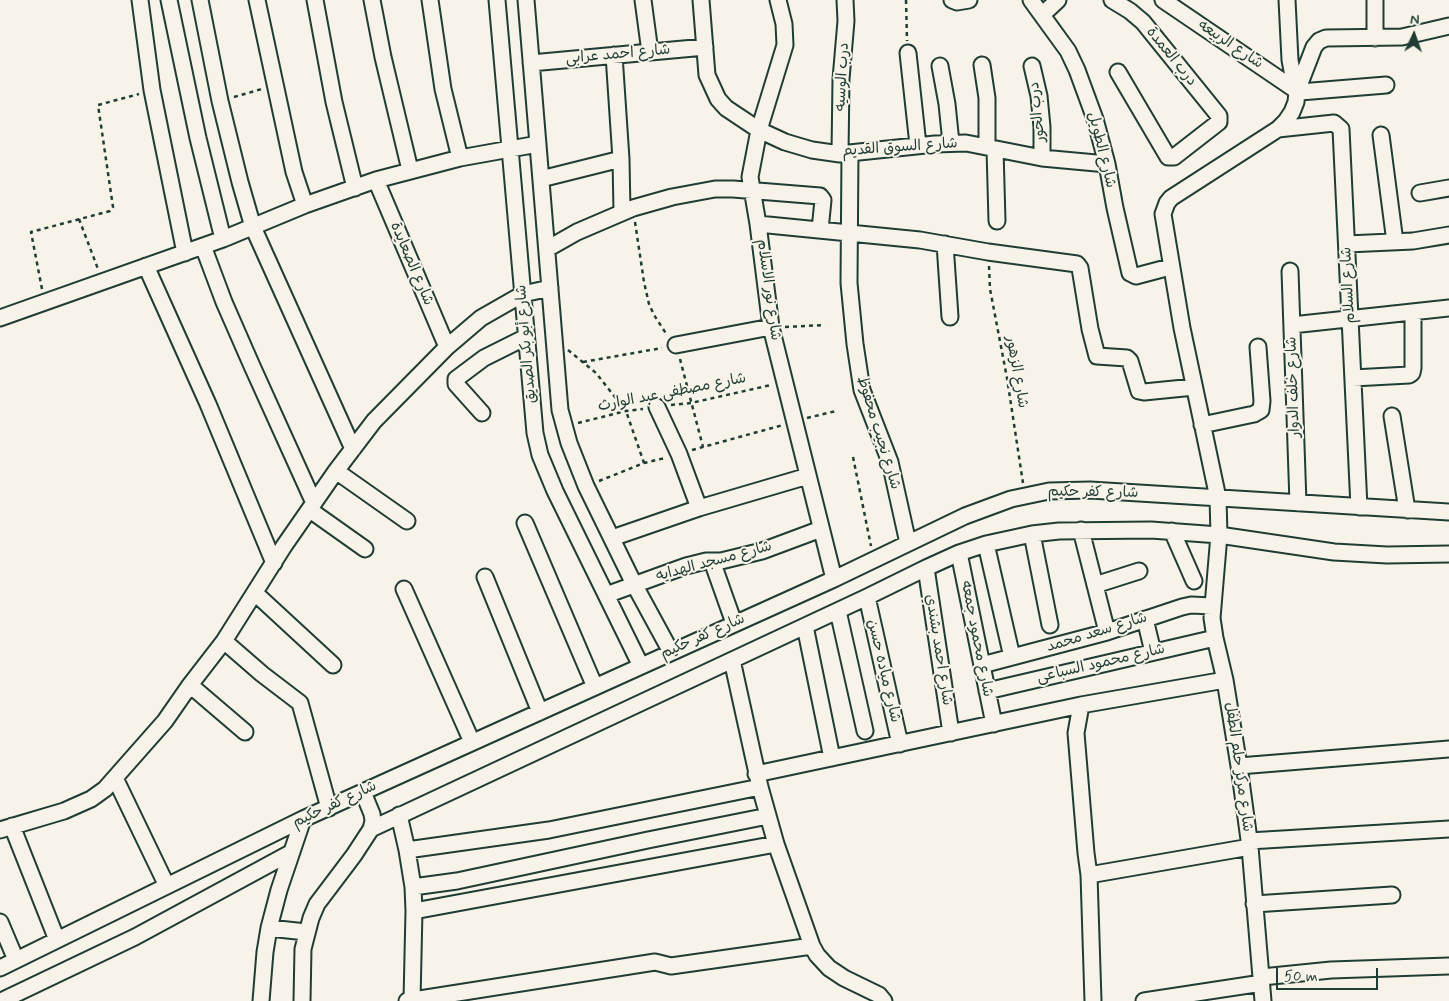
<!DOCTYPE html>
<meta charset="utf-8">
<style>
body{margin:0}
#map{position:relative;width:1449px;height:1001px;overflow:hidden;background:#f7f3e8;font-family:Mynerve,sans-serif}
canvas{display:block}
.north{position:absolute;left:1389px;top:10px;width:50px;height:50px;-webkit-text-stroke:4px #f7f3e8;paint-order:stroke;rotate:3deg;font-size:14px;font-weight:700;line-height:20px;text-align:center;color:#1f3d34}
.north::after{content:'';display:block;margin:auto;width:18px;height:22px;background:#1f3d34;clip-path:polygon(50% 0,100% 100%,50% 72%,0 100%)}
.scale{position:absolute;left:1276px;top:968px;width:102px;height:22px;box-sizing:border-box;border:2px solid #1f3d34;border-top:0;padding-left:6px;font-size:15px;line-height:18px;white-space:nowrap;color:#1f3d34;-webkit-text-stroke:4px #f7f3e8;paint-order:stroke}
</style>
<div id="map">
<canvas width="1449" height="1001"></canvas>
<div class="north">N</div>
<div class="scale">50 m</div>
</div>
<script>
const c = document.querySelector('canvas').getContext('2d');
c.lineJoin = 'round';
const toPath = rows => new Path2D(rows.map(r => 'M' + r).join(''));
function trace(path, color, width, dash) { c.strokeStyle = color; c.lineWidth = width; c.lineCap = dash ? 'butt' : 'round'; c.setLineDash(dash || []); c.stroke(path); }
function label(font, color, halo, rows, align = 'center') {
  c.font = font + ' Mynerve,"Playpen Sans Arabic",sans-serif'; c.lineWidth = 4; c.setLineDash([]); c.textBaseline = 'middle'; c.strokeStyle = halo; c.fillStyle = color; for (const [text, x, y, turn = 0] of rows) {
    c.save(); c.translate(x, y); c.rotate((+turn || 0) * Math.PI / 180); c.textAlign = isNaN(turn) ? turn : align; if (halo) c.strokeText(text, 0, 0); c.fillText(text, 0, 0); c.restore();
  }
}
const path = toPath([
 [906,0,907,41],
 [234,97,262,89],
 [79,219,98,269],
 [635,222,644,282,649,304,654,315,667,335],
 [989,266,990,289,1007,378,1023,483],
 [42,289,31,232,110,211,113,207,98,105,139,94],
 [785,327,825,325],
 [568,350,596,373,626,411,644,463],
 [680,359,703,447],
 [583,362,662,348],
 [671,405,691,403,771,385],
 [807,418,836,411],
 [578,423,626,411,643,409],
 [692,450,783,425],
 [853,457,871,546],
 [599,481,644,463,665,458]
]);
const street = toPath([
 [140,0,152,90,185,253],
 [169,0,198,138,223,239],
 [200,0,220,101,240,182,253,227,353,449],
 [257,0,294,172,305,205],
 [315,0,334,102,355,188],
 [372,0,383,57,410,170],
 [430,0,443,89,460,158],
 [497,0,535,433,540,455,555,491,641,666],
 [526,0,560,410,569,443,586,486,634,584,671,652],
 [643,0,650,52],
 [701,0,707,75,718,99,726,108,759,130,785,142,812,150,840,154,935,144,966,143,1042,158,1107,164],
 [778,0,784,24,785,45,759,130,750,177,758,224,771,327,834,579],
 [952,0,957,2,969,0],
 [1031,0,1068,51,1077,70,1095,119,1107,164,1115,208,1130,273,1136,276,1170,267],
 [1112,0,1130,11,1143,22,1219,116,1219,122,1174,157,1168,157,1118,72],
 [1163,0,1297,91],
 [1287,0,1290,60,1295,87,1297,91,1300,92,1386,85],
 [1042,15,1058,0],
 [1375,38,1375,0],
 [908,53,918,145],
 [614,55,621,159,622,212],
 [531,63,705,47],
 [982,65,987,98,987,147],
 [940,66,947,104,951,143],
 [1032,66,1039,96,1042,127,1042,158],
 [1278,129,1334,123,1341,129,1359,507],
 [1381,135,1395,242],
 [995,149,997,221],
 [850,153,849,283,855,344,862,390,890,462,908,543],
 [840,154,841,79,846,21,845,0],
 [541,179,621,159],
 [376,180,447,347],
 [1420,193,1449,188],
 [758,224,920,240,988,252,1077,264,1080,268,1090,329,1097,356,1127,358,1130,361,1139,391,1144,392,1194,387],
 [945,244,950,317],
 [1347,244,1413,241,1449,235],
 [203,246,224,302,252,366,314,503],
 [547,249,577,232,633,208,672,197,715,189,733,189,820,196,823,200,820,230],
 [146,266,208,404,274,563],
 [1290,271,1298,503],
 [0,318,223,239,305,205,376,180,460,158,538,144],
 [1292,325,1449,308],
 [676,345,771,327],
 [1353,378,1409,375,1412,373,1413,368,1413,312],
 [657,407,679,454,699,508],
 [482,413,456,384,456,379,484,358,526,337],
 [1392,416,1407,510],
 [1202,425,1254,414,1261,410,1262,401,1258,347],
 [336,471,407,521],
 [310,510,365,549],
 [525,523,595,687],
 [1081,530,1107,632],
 [1172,531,1194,581],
 [1032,534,1050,625],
 [612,538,699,508,808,476],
 [986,544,1012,657],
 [959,553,994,724],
 [712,561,734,623],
 [926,568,951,733],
 [485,577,540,712],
 [1095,585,1139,571],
 [404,589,472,742],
 [255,593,333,665],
 [606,595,686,566,706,561,721,561,762,551,821,529],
 [867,597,900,744],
 [838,611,865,731],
 [1145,619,1153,652],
 [805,626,832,758],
 [224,641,262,674,300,703,329,808],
 [732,660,760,787,776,844,812,946,817,955,829,968,844,978,879,995,884,1001],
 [982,665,1107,632,1182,607,1191,605,1212,606],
 [190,685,245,732],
 [987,691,1215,638],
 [1081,705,1076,733,1086,853,1089,875,1093,1001],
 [1239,766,1449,749],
 [756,774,1081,705,1225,680],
 [115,778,167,886],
 [399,815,407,850],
 [12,826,57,940],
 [371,829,867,597,926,568,959,553,986,544,1032,534,1059,531,1151,530,1219,535,1334,552,1387,555,1449,554],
 [0,830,64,811,91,799,105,789,165,721,190,685,224,641,284,546,336,471,374,421,447,347,481,318,523,294,550,288],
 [1249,841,1449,829],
 [1089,875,1250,847],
 [413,887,457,881,648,840,768,816],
 [1254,904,1392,895],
 [414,911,776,844],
 [0,922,16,960],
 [269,928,306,932],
 [0,968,303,819,834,579,965,516,1011,499,1049,491,1090,490,1449,512],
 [1262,977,1331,970,1449,966],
 [412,1000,414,911,413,887,407,850,549,830,760,787],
 [1,1001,135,937,292,852],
 [261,1001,265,952,269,928,279,890,303,819],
 [302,1001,303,949,311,918,317,904,354,855,371,829,373,821,372,814,363,792],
 [407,1001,655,962,671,966,812,946],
 [1144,1001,1262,983],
 [1263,1001,1250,847,1239,766,1225,680,1215,638,1212,618,1219,535,1218,498,1182,328,1163,214,1167,203,1171,198,1278,129,1286,121,1292,112,1296,102,1297,91,1314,47,1319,41,1326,38,1402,37,1449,26]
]);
const streetNames = [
 ["شارع الربيعه",1230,45,34],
 ["شارع احمد عرابى",618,55,-5],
 ["درب العمدة",1171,57,51],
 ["درب الوسيه",843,77,-87],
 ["درب الحور",1038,112,-96],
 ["شارع السوق القديم",900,148,-4],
 ["شارع الطويل",1101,150,76],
 ["شارع الصعايدة",411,264,67],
 ["شارع السلام",1349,285,-93],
 ["شارع نور الاسلام",768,290,82],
 ["شارع أبو بكر الصديق",527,344,-95],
 ["شارع الزهور",1016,372,80],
 ["شارع خلف الدوار",1294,387,-92],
 ["شارع مصطفى عبد الوارث",672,393,-11],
 ["شارع نجيب محفوظ",878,433,73],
 ["شارع كفر حكيم",1093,493,1],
 ["شارع مسجد الهدايه",714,562,-15],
 ["شارع سعد محمد",1097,633,-17],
 ["شارع كفر حكيم",703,637,-24],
 ["شارع محمود جمعه",976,639,79],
 ["شارع احمد بشندي",938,650,81],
 ["شارع محمود السباعى",1101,664,-13],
 ["شارع مياده حسن",883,671,77],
 ["شارع مركز حلم الطفل",1238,767,82],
 ["شارع كفر حكيم",335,805,-25]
];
trace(street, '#1f3d34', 19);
trace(path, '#1f3d34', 2.5, [4, 4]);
trace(street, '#f7f3e8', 15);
label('15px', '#1f3d34', '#f7f3e8', streetNames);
</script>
